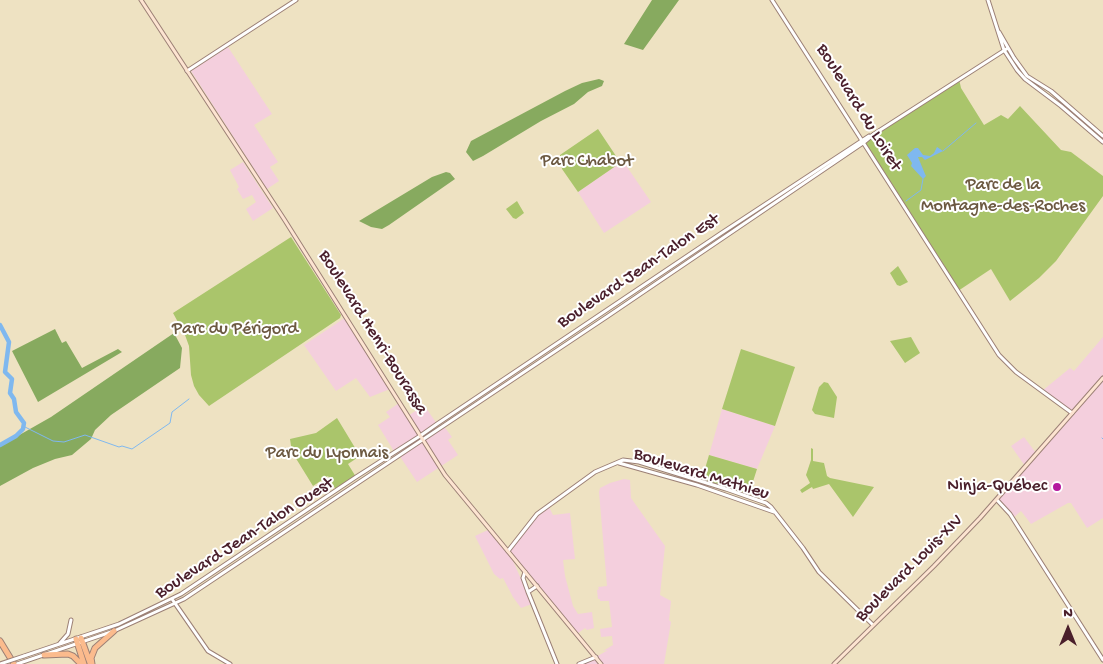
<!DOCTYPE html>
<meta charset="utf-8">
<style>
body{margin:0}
#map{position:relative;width:1103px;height:664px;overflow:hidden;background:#eee2c2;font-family:"Gochi Hand",sans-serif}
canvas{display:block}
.north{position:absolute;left:1043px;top:604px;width:50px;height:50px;-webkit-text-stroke:4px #fff;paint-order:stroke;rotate:0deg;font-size:14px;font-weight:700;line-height:20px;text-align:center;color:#4a1f2b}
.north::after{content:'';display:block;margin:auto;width:18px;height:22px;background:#4a1f2b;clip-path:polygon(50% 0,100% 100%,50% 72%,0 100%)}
</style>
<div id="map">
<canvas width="1103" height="664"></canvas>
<div class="north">N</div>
</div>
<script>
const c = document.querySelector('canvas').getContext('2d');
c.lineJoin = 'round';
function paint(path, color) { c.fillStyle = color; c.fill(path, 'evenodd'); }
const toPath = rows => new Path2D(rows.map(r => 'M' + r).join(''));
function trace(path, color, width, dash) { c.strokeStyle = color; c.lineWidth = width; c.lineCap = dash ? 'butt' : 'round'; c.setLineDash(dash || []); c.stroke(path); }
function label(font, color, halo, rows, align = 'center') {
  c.font = font + ' "Gochi Hand",sans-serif'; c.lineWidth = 4; c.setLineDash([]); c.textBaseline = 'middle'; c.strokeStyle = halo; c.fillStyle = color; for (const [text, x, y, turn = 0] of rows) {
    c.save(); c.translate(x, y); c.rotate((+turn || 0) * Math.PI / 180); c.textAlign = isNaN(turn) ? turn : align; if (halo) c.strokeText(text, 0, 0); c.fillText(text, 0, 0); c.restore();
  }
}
const built = toPath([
 [228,47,272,114,254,125,278,162,270,167,279,181,267,189,191,71],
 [623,161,651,202,604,233,578,192],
 [243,162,273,208,253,221,246,209,256,202,252,195,243,199,237,189,239,187,230,170],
 [346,317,390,389,370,397,356,378,336,391,304,345],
 [1103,337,1103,518,1087,528,1071,503,1068,503,1031,524,1021,511,1013,518,997,500,1025,466,1011,446,1024,437,1036,453,1071,414,1042,391,1070,368,1074,371],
 [399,403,408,416,424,405,437,424,395,453,378,425,390,417,386,412],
 [722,409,775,426,757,469,709,455],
 [443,425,452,437,448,440,458,455,417,482,399,455],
 [624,479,630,480,631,498,665,546,660,595,671,601,669,620,671,622,664,664,579,664,596,657,608,650,603,651,613,645,612,636,601,637,600,629,612,627,609,601,600,601,600,599,598,599,597,590,599,589,598,587,607,586,599,492,600,488,610,483],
 [548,505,553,515,570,513,575,559,563,560,565,576,573,606,578,614,592,612,594,628,587,630,585,628,577,634,510,554,532,604,521,608,513,597,503,578,500,579,494,574,475,536,490,529,508,551,537,514]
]);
const green = toPath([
 [959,79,961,88,984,125,1001,115,1008,119,1020,106,1061,150,1071,152,1103,176,1103,196,1077,232,1056,261,1039,278,1010,301,991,269,958,291,863,143,874,134],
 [598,129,618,159,623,161,578,192,562,169,560,155],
 [517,201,524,213,516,219,513,218,506,209],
 [291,237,341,315,340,318,209,406,199,395,194,386,191,375,189,346,185,335,173,313],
 [898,266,908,282,900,286,897,285,890,273],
 [911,337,920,353,905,363,890,341],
 [741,349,795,367,775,426,722,409],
 [824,382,828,383,837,397,834,418,815,414,812,410,819,387],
 [337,418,360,456,348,464,356,477,336,490,328,476,313,486,292,452,290,439,316,433],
 [811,448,813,449,813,461,824,463,827,476,830,478,874,487,853,517,829,484,813,489,812,487,802,493,800,490,810,483,806,475,811,460],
 [709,455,757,469,749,494,702,479]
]);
const forest = toPath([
 [652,0,679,0,643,50,624,44],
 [599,79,604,81,602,86,588,92,574,104,541,121,483,156,473,161,466,152,471,141,565,91,582,83],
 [446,172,450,173,455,179,389,225,382,229,371,227,359,221,432,177],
 [55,329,62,343,66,341,82,368,118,349,122,352,38,402,12,351],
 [174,333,182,348,180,368,111,415,95,430,91,439,72,455,55,459,33,468,0,486,0,446,51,417]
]);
const water = toPath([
 [937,147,943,151,925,160,922,157,918,157,925,174,926,176,923,179,911,166,912,163,907,155,915,148,918,148,923,155,930,156,934,153]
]);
const stream = toPath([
 [943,151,976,123],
 [906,201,921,190,923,179],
 [23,426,53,441,64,442,85,435,119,447,122,446,132,449,170,423,172,412,189,399],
 [1102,438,1103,439]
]);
const river = toPath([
 [0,325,9,342,5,372,12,379,10,393,14,399,16,412,24,423,23,429,16,436,0,445]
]);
const tertiary = toPath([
 [772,0,999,355,1016,372,1072,413],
 [988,0,1004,50,1017,70,1025,79,1061,106,1103,142],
 [999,32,1014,58,1027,76,1051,91,1103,136],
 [187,71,296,0],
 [619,463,697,485,774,512],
 [997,500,1010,514,1103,660],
 [508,551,537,514,595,472,623,460,639,462,726,489,766,503,771,507,803,548,819,572,873,625],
 [525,572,523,578,528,592,557,664],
 [528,592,537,586],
 [172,599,208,651,230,664],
 [60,643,68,634,71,620],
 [24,656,119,624,181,594,356,477,420,436,437,424,720,234,869,136],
 [17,664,114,631,184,599,608,316,863,143,874,134,1008,48],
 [579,664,596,657]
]);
const secondary = toPath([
 [141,0,284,219,445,475,601,664],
 [834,664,934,566,980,518,1103,378]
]);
const motorway = toPath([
 [81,638,90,663],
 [76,639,84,664],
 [0,641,14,664],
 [44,655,68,654,73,656,81,664],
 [92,664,91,658,95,648,114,631]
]);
const tertiaryBridge = toPath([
 [0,664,24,656]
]);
const markers = [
 [1057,487,5,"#b5179e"]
];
const streetNames = [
 ["Boulevard du Loiret",858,108,58],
 ["Boulevard Jean-Talon Est",639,272,-34],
 ["Boulevard Henri-Bourassa",372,333,58],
 ["Boulevard Mathieu",701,475,17],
 ["Boulevard Jean-Talon Ouest",245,539,-33],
 ["Boulevard Louis-XIV",910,569,-45]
];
const parkNames = [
 ["Parc Chabot",587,162],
 ["Parc de la",1003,186],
 ["Montagne-des-Roches",1003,207],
 ["Parc du Périgord",235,330],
 ["Parc du Lyonnais",327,454]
];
const poiNames = [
 ["Ninja-Québec",1047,487]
];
paint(built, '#f4cfdd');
paint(green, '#aac56b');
paint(forest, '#87aa5f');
paint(water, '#7fb8ef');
trace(stream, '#7fb8ef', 1);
trace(river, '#7fb8ef', 4.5);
trace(tertiary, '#9c8076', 5);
trace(secondary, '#9c8076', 5);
trace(motorway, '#9c8076', 7);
trace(tertiary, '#fff', 3);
trace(secondary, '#fde4d1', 3);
trace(motorway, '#fbbb8d', 5);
trace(tertiaryBridge, '#9c8076', 5, []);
trace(tertiaryBridge, '#fff', 3);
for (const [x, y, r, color] of markers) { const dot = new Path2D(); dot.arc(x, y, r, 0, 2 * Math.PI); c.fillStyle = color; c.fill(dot); trace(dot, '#fff', 2); }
label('18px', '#4a1f2b', '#fff', streetNames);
label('18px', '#6c5941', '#fff', parkNames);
label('18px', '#4a1f2b', '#fff', poiNames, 'right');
</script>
